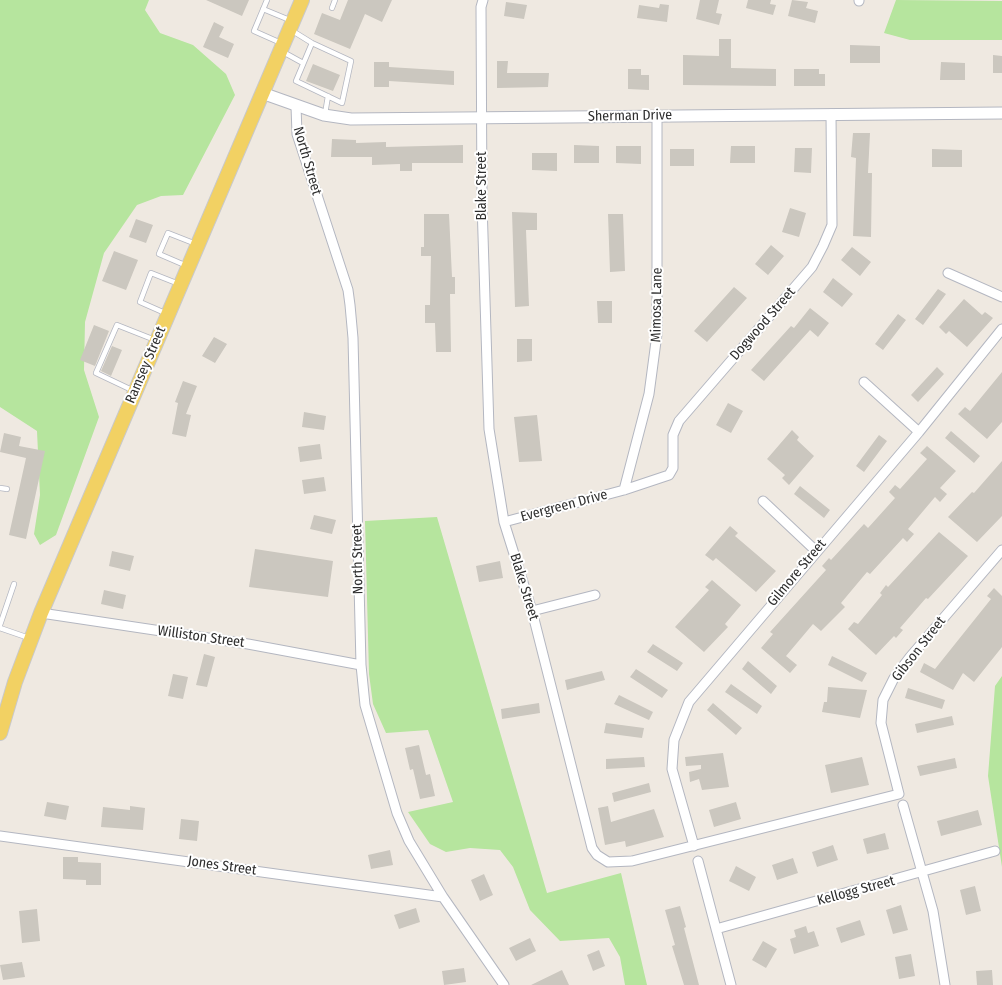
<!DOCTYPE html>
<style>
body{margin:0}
canvas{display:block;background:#efe9e1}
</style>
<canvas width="1002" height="985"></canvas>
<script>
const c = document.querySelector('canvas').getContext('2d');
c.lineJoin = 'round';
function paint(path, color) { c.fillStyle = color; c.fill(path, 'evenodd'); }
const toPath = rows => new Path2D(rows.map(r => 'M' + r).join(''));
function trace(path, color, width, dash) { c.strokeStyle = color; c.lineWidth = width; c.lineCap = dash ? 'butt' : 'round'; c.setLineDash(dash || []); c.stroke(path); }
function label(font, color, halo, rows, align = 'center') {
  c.font = font + ' "Fira Sans Condensed",sans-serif'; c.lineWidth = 4; c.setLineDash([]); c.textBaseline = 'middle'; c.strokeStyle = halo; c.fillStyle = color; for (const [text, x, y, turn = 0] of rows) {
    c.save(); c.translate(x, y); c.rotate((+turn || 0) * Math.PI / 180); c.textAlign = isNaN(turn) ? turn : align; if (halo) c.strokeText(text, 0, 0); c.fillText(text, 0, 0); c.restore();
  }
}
const green = toPath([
 [0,0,149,0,145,10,160,33,193,45,226,74,235,95,183,195,161,196,137,205,104,253,85,322,84,370,99,417,56,535,40,545,34,534,40,495,37,431,0,407],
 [896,0,1002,1,1002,40,910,40,884,33],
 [437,517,547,893,621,873,647,985,625,985,620,957,609,938,560,941,530,910,513,867,500,850,470,848,446,852,430,844,408,812,453,802,428,730,386,733,373,704,369,674,365,521],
 [1002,676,1002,867,988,776,995,686]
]);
const building = toPath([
 [206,0,249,0,242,16],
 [348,0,392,0,382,22,365,14,350,49,314,34,322,13,340,20],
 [700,0,719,0,716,13,722,14,719,25,696,19],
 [748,0,771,0,770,4,776,5,773,15,746,8],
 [792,0,808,2,806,8,818,11,815,23,788,16],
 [506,2,527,5,524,19,504,16],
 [660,4,669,5,667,22,637,18,639,5,659,8],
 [214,22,224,27,219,37,234,44,228,58,203,47],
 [719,39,731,39,731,68,776,69,776,86,683,85,683,55,719,56],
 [850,45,880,46,880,63,850,63],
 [993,55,1002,56,1002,73,993,73],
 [497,61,508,61,507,73,549,73,548,87,497,88],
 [374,62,389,62,389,67,454,71,454,85,389,81,389,87,374,87],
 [941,62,965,63,965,80,940,80],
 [313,64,340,75,333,91,306,81],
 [628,69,641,69,641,75,649,75,649,90,628,89],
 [794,69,819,69,819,74,825,74,825,86,794,86],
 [853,133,870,133,868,173,872,173,871,237,853,236,856,158,851,157],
 [332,139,356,140,356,143,386,142,386,147,463,145,463,163,412,163,412,171,400,171,400,164,372,165,372,157,331,157],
 [574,145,599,146,599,163,574,163],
 [616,146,641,146,641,164,616,163],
 [731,146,755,146,755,163,730,163],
 [795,148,812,148,811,173,794,172],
 [670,149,694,149,694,166,670,166],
 [932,149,962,150,962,167,932,167],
 [532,153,557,153,557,171,532,170],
 [790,208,806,213,799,237,782,232],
 [512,212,537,213,537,230,526,230,529,306,515,307],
 [424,214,449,214,452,277,455,277,455,294,450,294,451,352,436,352,435,323,425,323,425,305,430,305,431,256,421,256,421,247,424,247],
 [608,214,623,214,625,271,610,272],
 [136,219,153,225,146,243,129,237],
 [771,245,784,256,768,275,755,264],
 [852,247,871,262,860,276,841,260],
 [114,251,138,260,126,290,102,281],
 [833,278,853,294,842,307,823,292],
 [734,287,747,298,707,342,694,331],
 [938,289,946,294,923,325,915,319],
 [964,299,982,315,985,312,993,318,967,347,949,331,946,334,939,327],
 [597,301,612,301,612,323,598,323],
 [810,308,829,323,818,337,810,330,764,381,751,370,791,326,794,328],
 [898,314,906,320,883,350,875,344],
 [94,325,109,331,95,366,80,360],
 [214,337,227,344,215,363,202,356],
 [517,339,532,339,532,361,517,362],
 [112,346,122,350,111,376,101,371],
 [937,367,944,374,918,402,911,395],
 [1002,372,1002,422,987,439,958,414,965,407,970,411],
 [183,381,197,386,186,414,191,415,186,437,172,434,178,403,175,402],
 [728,403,743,411,731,433,716,425],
 [304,412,326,416,324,430,302,427],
 [537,415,542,461,519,462,514,417],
 [792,430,799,437,797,440,814,456,789,485,782,478,785,475,767,459],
 [951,431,980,456,974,463,945,438],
 [4,433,21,437,19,446,45,451,26,539,9,535,26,458,0,452],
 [879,435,887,441,864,472,856,466],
 [320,444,322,459,300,462,298,447],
 [927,446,956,471,940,488,947,494,940,502,935,497,908,529,914,534,907,542,903,538,870,574,867,572,841,603,845,607,821,631,813,624,786,656,797,665,790,673,761,648,773,634,770,632,826,570,822,566,829,558,831,560,864,524,868,528,895,498,889,492,895,485,900,489,927,459,920,453],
 [1002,461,1002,516,977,542,948,517,972,492,974,493],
 [324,477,326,491,304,494,302,480],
 [800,486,830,510,824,518,794,494],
 [314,515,336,520,332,534,310,529],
 [730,526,738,533,735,536,776,571,756,592,716,558,713,561,705,555],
 [939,532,968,556,928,599,926,598,900,628,903,630,896,638,894,636,876,655,848,629,854,622,858,624,882,595,880,593,886,585,888,587],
 [255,549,333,561,328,597,249,587],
 [112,551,134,556,130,571,109,566],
 [500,561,503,578,479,582,476,566],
 [712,580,741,605,725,624,728,627,704,652,675,627,709,590,705,587],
 [994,588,1002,596,1002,647,974,682,963,673,953,690,920,672,924,663,935,669,991,599,987,596],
 [104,590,126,595,123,609,101,604],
 [653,644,683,663,677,671,647,652],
 [204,654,215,657,207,687,196,685],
 [832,656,867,673,862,682,828,665],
 [748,661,777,686,771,694,742,669],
 [636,669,668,690,662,698,630,677],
 [602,671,605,680,567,690,565,680],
 [173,674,188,677,183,699,168,696],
 [731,684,762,706,757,714,725,692],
 [828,687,867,690,860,718,822,712,824,702,827,702],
 [908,688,945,700,942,709,905,698],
 [619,695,653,712,649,720,614,704],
 [539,703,540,713,502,719,501,709],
 [713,703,742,728,736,735,707,710],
 [952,716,954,725,917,733,915,724],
 [606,723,644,728,642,738,604,733],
 [419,745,426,775,430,774,435,796,420,799,413,769,410,770,405,748],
 [723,753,729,787,702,790,699,779,690,782,689,772,701,769,701,765,686,766,685,757],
 [644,757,645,767,606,769,606,759],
 [862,757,869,785,831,793,825,765],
 [955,758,957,768,920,776,917,766],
 [649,783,651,792,614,802,612,793],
 [47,802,69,806,66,820,44,816],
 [736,802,741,819,714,827,709,810],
 [130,806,145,808,143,830,101,827,103,807,130,810],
 [608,806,611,822,654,809,664,837,626,847,625,841,605,845,598,808],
 [978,810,982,825,941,836,937,821],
 [181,819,199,821,197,841,179,839],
 [885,833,889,849,867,854,863,839],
 [833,845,838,860,817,867,812,852],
 [390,850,393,865,371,869,368,855],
 [63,857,78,857,78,862,101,863,101,885,86,885,86,880,63,879],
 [793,858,798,873,777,880,772,865],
 [736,866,756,877,749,891,729,881],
 [484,874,493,895,480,901,471,880],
 [975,886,981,911,966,915,960,890],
 [901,905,908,930,893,934,886,910],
 [680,906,686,927,684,928,699,985,684,985,672,946,675,945,665,910],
 [416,908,420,922,399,929,394,915],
 [37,909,40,941,22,943,19,911],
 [860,920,865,935,841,943,836,928],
 [806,926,808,933,814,931,819,946,794,954,790,939,796,937,794,930],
 [530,938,536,951,516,961,509,948],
 [763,941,777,949,766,968,752,960],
 [599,950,605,966,593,971,587,955],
 [911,954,915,976,899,979,895,957],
 [22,962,25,977,3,980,0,965],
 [464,968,466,982,444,985,442,971],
 [562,970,569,985,531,985],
 [992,970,993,985,977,985,976,971]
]);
const service = toPath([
 [267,0,254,31,281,43],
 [332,8,335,0],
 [263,9,292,21],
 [291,30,312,43,351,61,342,103,296,81,312,43],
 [283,52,303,63],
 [325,114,328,96],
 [187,266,159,254,168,233,196,244],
 [165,313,140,302,151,273,179,284],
 [134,391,96,373,117,325,155,340],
 [0,488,7,489],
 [0,625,14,584],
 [0,628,29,638]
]);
const minor = toPath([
 [483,0,481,7,482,203,489,429,504,522,532,611,592,848,597,855,608,862,632,861,899,794,881,723,883,700,894,678,910,657,1002,550],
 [859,0,859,1],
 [296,106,297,134,348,290,350,305,353,338,361,665,365,705,397,813,409,841,443,897,504,985],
 [948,273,1002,297],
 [864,382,919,432],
 [624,490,649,394,657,334,657,116],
 [763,501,816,551],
 [504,522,624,490,669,475,673,468,673,435,679,421,812,267,823,246,832,225,831,114],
 [532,611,595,595],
 [41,613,248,644,361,665],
 [903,805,933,911,945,985],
 [0,836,443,897],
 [694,846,672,769,674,740,689,702,919,432,1002,329],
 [698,861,731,985],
 [716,929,995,851]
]);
const tertiary = toPath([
 [262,93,324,115,351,119,1002,113]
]);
const primary = toPath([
 [0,733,15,682,41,613,302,0]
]);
const streetNames = [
 ["Sherman Drive",630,116,-1],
 ["North Street",307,161,74],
 ["Blake Street",482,186,-90],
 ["Mimosa Lane",657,305,-89],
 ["Dogwood Street",763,324,-49],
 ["Ramsey Street",146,365,-67],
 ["Evergreen Drive",564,506,-15],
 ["North Street",358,559,-91],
 ["Gilmore Street",797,573,-50],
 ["Blake Street",524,587,73],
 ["Williston Street",201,637,8],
 ["Gibson Street",919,649,-52],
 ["Jones Street",222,866,8],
 ["Kellogg Street",856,891,-15]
];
paint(green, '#b6e59e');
paint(building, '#cbc7bf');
trace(service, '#b4b7c1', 6);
trace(minor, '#b4b7c1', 11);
trace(tertiary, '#b4b7c1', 13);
trace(primary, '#c9c9c9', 16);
trace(service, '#fff', 4.5);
trace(minor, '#fff', 9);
trace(tertiary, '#fff', 11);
trace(primary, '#f2d163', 14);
label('14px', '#2e2e2e', '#fff', streetNames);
</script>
